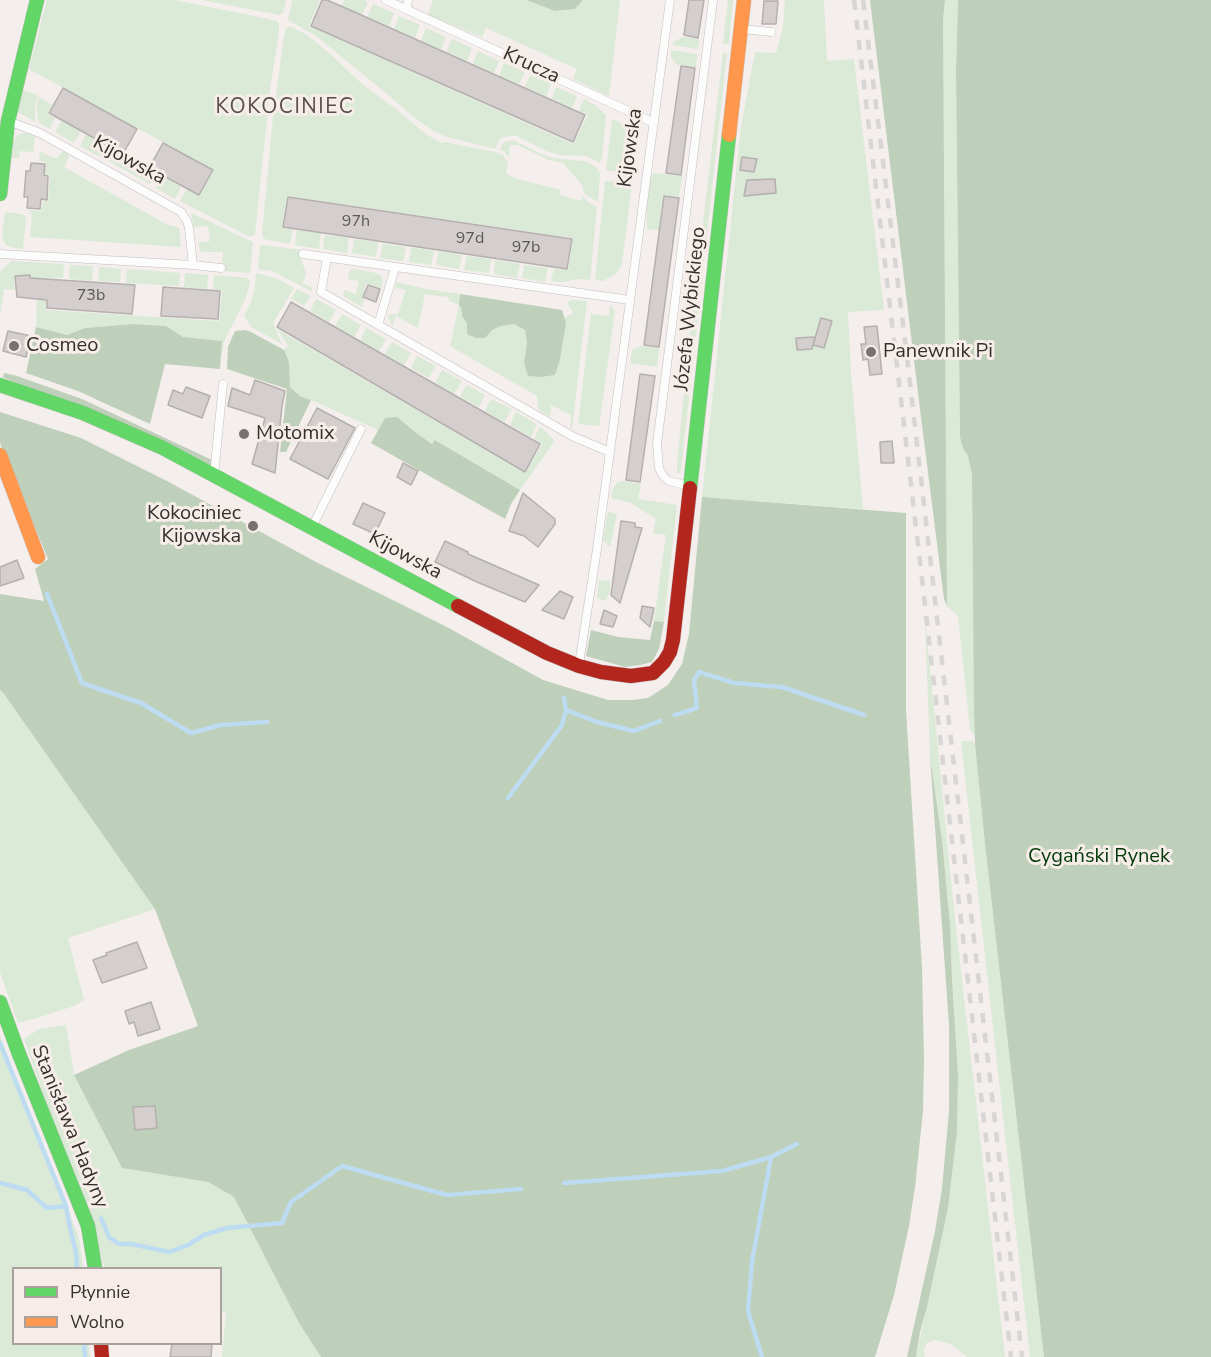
<!DOCTYPE html>
<meta charset="utf-8">
<style>
body{margin:0}
#map{position:relative;width:1211px;height:1357px;overflow:hidden;background:#f4eeec;font-family:"Nunito Sans",sans-serif}
canvas{display:block}
.legend{position:absolute;left:12px;top:1267px;width:210px;height:78px;box-sizing:border-box;background:#f7ede8;border:2px solid #a9a19e;margin:0;padding:8px 10px;list-style:none;font-size:18px;color:#34302e}
.legend li{display:flex;align-items:center;gap:12px;height:30px}
.legend b{width:30px;border:2px solid #a9a19e}
</style>
<div id="map">
<canvas width="1211" height="1357"></canvas>
<ul class="legend">
<li><b style="height:8px;background:#63d668"></b>Płynnie</li>
<li><b style="height:8px;background:#ff974d"></b>Wolno</li>
</ul>
</div>
<script>
const c = document.querySelector('canvas').getContext('2d');
c.lineJoin = 'round';
function paint(path, color) { c.fillStyle = color; c.fill(path, 'evenodd'); }
const toPath = rows => new Path2D(rows.map(r => 'M' + r).join(''));
function trace(path, color, width, dash) { c.strokeStyle = color; c.lineWidth = width; c.lineCap = dash ? 'butt' : 'round'; c.setLineDash(dash || []); c.stroke(path); }
function label(font, color, halo, rows, align = 'center') {
  c.font = font + ' "Nunito Sans",sans-serif'; c.lineWidth = 6; c.setLineDash([]); c.textBaseline = 'middle'; c.strokeStyle = halo; c.fillStyle = color; for (const [text, x, y, turn = 0] of rows) {
    c.save(); c.translate(x, y); c.rotate((+turn || 0) * Math.PI / 180); c.textAlign = isNaN(turn) ? turn : align; if (halo) c.strokeText(text, 0, 0); c.fillText(text, 0, 0); c.restore();
  }
}
const green = toPath([
 [47,0,175,0,259,17,277,21,279,23,279,32,270,89,255,234,251,237,244,234,180,201,187,189,199,196,214,170,29,69],
 [202,0,286,0,283,13,279,15],
 [292,0,320,0,309,26,573,144,588,115,579,111,584,99,595,105,606,115,602,159,599,162,586,156,560,155,549,152,517,136,510,136,500,138,495,149,447,137,432,130,415,118,380,88,316,36,288,20],
 [344,0,364,0,368,2,362,15,342,6],
 [433,0,526,0,555,11,575,9,582,0,620,0,609,96,573,79,577,69,486,28,482,37,428,15],
 [728,0,733,0,729,44,723,44],
 [785,0,824,0,827,61,854,59,884,310,848,312,851,373,863,509,702,497,741,127,755,52,776,53,783,27],
 [945,0,958,0,956,71,960,437,963,447,968,456,972,474,975,734,972,733,970,730,958,616,947,606,943,21],
 [373,4,394,13,389,26,367,17],
 [399,16,420,25,415,38,394,29],
 [290,26,307,35,328,52,362,84,396,109,427,135,442,143,445,142,495,152,503,155,508,163,506,174,521,180,561,190,560,195,581,201,582,196,591,204,597,207,590,280,580,279,561,282,551,281,554,269,568,270,573,238,287,196,282,227,293,230,290,244,264,239,262,234,273,117,284,37,286,28],
 [426,28,446,37,441,50,421,41],
 [683,37,699,39,698,49,672,45,675,41],
 [452,39,472,48,467,61,446,52],
 [671,50,697,54,696,67,678,65,674,62,671,57],
 [478,51,499,61,494,73,473,64],
 [723,53,727,53,681,469,680,473,677,473,677,464,689,342],
 [504,63,525,72,519,84,499,76],
 [530,75,551,84,546,96,525,87],
 [556,87,577,96,572,108,552,99],
 [23,90,38,95,35,106,35,122,18,112],
 [39,97,52,105,47,114,55,118,50,129,39,123,36,106],
 [612,119,627,126,635,136,637,144,622,264,617,273,603,281,595,280,605,181,619,182,620,172,606,170],
 [61,121,81,131,74,143,55,132],
 [23,133,28,133,35,136,33,152,20,151,19,158,12,158,13,141,18,135],
 [86,134,106,145,100,157,80,146],
 [513,140,539,153,553,158,582,161,588,162,597,168,600,174,598,202,585,194,583,190,583,186,563,163,549,160,517,145,510,145,509,158,505,152,500,150,502,144,507,141],
 [111,148,157,173,150,184,105,159],
 [40,151,53,158,58,158,62,151,70,155,64,167,166,224,179,228,181,247,30,237,32,215,29,210,41,211,43,201,48,201,50,175,45,174,46,162,39,161],
 [654,173,682,176,679,197,663,195,660,219,676,221,675,232,647,229,647,202,651,177],
 [162,176,181,187,175,199,156,188],
 [5,212,21,214,26,217,23,249,11,247,6,245,3,240,2,235],
 [191,213,253,242,250,273,222,271,223,252,201,252,198,243,210,241,208,226,194,227],
 [297,230,321,233,319,249,295,245],
 [325,235,349,238,347,253,323,249],
 [354,239,378,242,376,257,352,253],
 [383,244,406,247,403,261,380,258],
 [262,245,302,250,301,260,306,272,305,278,302,283,312,288,311,291,272,271,258,269,260,246],
 [411,247,434,251,431,265,409,262],
 [439,251,462,255,459,269,436,265],
 [467,256,491,259,489,273,464,270],
 [495,260,520,264,517,278,494,274],
 [11,261,64,264,63,278,47,278,46,310,219,321,222,291,213,289,214,275,247,278,249,280,250,283,245,300,225,339,221,357,222,341,183,337,166,326,133,324,85,328,67,335,36,327,37,293,32,292,30,274,14,276,15,290,4,289,0,316,0,273,3,269],
 [70,265,93,266,92,281,69,279],
 [524,265,548,268,545,282,522,278],
 [99,267,121,269,120,282,98,281],
 [127,269,180,273,179,286,126,283],
 [354,269,376,273,381,276,383,281,381,288,366,283,363,298,364,299,362,307,343,296,344,290,356,294,359,281,348,279,350,270],
 [185,273,208,275,207,289,184,287],
 [256,273,278,279,294,288,273,323,282,344,251,327,244,315,250,305,255,288],
 [397,282,426,289,460,294,459,305,461,307,462,316,467,323,492,330,501,326,514,324,525,330,527,343,524,363,528,376,540,377,566,323,564,318,573,313,567,302,573,300,587,301,572,429,570,427,571,415,551,405,550,417,538,409,537,396,450,346,459,305,449,301,448,297,425,294,418,328,396,316,392,326,387,315,398,314,406,290,395,288],
 [297,289,311,296,304,306,291,298],
 [316,299,336,310,329,322,310,311],
 [610,305,615,311,599,426,578,424,591,314,609,316],
 [342,314,361,325,354,337,335,326],
 [366,328,386,339,379,351,360,341],
 [277,329,525,473,542,444,534,439,540,426,554,440,554,442,520,490,436,440,433,444,415,432,385,418,378,430,316,402,300,396,290,387,289,362,284,350,288,345],
 [392,342,411,353,404,365,385,354],
 [641,346,659,348,657,367,630,363,632,350],
 [417,356,436,366,429,378,411,368],
 [442,370,462,381,454,394,435,383],
 [467,385,485,395,479,407,460,396],
 [491,399,512,409,504,422,485,411],
 [516,412,537,424,531,437,510,425],
 [622,481,641,484,638,499,677,505,664,622,654,621,666,535,653,533,656,519,631,503,611,498,613,488,617,483],
 [608,512,617,514,610,547,603,540],
 [599,580,610,581,610,592,605,601,597,598],
 [925,617,953,900,1005,1357,967,1357,955,1347,948,1343,934,1340,927,1343,924,1349,925,1357,916,1357,948,1208,957,1132,958,1074,948,899,942,840,930,756],
 [0,690,4,694,155,909,68,938,84,1000,74,1006,37,1018,18,1023,0,972],
 [961,741,972,741,975,744,986,853,1044,1357,1030,1357],
 [66,1025,74,1075,122,1168,208,1182,234,1197,299,1323,321,1357,222,1357,226,1312,221,1312,220,1268,105,1268,24,1039,39,1029],
 [0,1036,77,1233,80,1244,83,1268,14,1268,14,1344,89,1344,90,1357,0,1357]
]);
const forest = toPath([
 [526,0,582,0,582,1,575,9,555,11],
 [870,0,945,0,943,21,947,606,944,599,921,417],
 [958,0,1211,0,1211,1357,1044,1357,986,853,975,744,974,712,972,474,968,456,963,448,960,437,956,71],
 [460,294,562,310,566,323,560,359,555,375,540,377,528,376,524,363,527,343,525,330,514,324,501,326,492,330,485,338,476,338,467,334,467,323,462,316,461,307,459,305],
 [133,324,166,326,183,337,222,341,220,369,165,364,150,424,78,391,26,373,36,327,67,335,85,328],
 [245,330,251,332,284,350,289,362,290,387,300,396,311,400,286,452,280,452,287,389,227,369,228,347,235,331],
 [4,373,17,376,82,399,212,460,210,469,3,377],
 [0,412,81,438,167,481,316,562,445,626,543,680,608,700,633,700,648,698,668,685,682,664,689,634,702,497,906,513,906,711,922,968,924,1059,923,1111,915,1187,909,1226,894,1295,875,1357,321,1357,299,1323,234,1197,208,1182,122,1168,74,1075,129,1050,198,1026,155,909,4,694,0,690,0,594,44,601,35,569,48,559,0,443],
 [397,417,415,432,432,444,435,440,520,490,511,504,505,519,371,443,385,418],
 [654,621,664,622,659,649,652,662,640,665,625,667,586,656,591,630,618,637,650,640],
 [930,756,942,840,950,924,952,978,958,1074,957,1132,948,1208,927,1307,920,1332,916,1357,907,1357,935,1231,942,1189,949,1111,949,1025]
]);
const stream = toPath([
 [47,594,82,683,141,703,191,733,221,725,267,722],
 [564,698,566,710,597,722,634,731,660,721],
 [675,715,697,708,694,680,699,672,734,683,782,687,864,715],
 [508,798,562,725,566,710],
 [0,1043,66,1206,70,1228,76,1252,77,1268],
 [0,1183,27,1190,47,1208,66,1206],
 [564,1183,722,1171,771,1157,797,1144],
 [101,1218,109,1237,119,1244,131,1244,169,1252,188,1245,204,1235,227,1228,282,1223,291,1202,342,1166,447,1195,521,1189],
 [84,1344,85,1357],
 [762,1357,748,1311,752,1262,771,1157]
]);
const building = toPath([
 [322,0,327,0,350,10,585,115,573,142,311,26,322,0],
 [689,0,704,0,698,38,684,35,689,0],
 [764,1,778,1,776,24,762,24,764,1],
 [681,66,695,68,681,175,666,173,681,66],
 [63,88,137,129,123,154,49,113,63,88],
 [163,143,213,170,199,195,149,168,163,143],
 [742,157,757,159,754,172,740,170,742,157],
 [31,163,45,164,44,175,48,176,47,200,41,199,40,209,27,208,28,197,24,197,26,171,30,171,31,163],
 [775,179,776,193,744,196,747,180,775,179],
 [664,196,679,198,659,347,644,345,664,196],
 [288,197,572,239,567,269,283,227,288,197],
 [30,275,30,278,135,285,132,314,47,308,47,300,17,297,15,276,30,275],
 [368,285,380,289,376,302,363,297,368,285],
 [163,287,220,291,218,319,161,316,163,287],
 [291,302,540,444,525,472,277,327,291,302],
 [821,318,832,321,824,348,813,345,821,318],
 [877,326,882,374,870,375,868,359,863,360,861,344,866,344,864,327,877,326],
 [8,331,31,336,26,357,3,351,8,331],
 [815,337,812,349,797,350,796,338,815,337],
 [640,374,655,376,640,482,626,480,640,374],
 [255,380,285,391,282,406,275,473,252,464,265,418,228,406,232,388,250,395,255,380],
 [186,387,210,396,202,418,168,405,173,390,183,394,186,387],
 [317,408,355,428,328,479,290,459,317,408],
 [892,441,894,463,881,463,880,442,892,441],
 [403,463,418,471,411,485,397,477,403,463],
 [523,493,555,519,555,524,538,547,524,536,509,531,523,493],
 [363,503,385,513,375,534,353,524,363,503],
 [621,521,635,523,635,527,642,528,620,603,611,595,621,521],
 [445,541,468,552,468,554,539,585,525,602,477,582,435,562,445,541],
 [17,560,24,578,0,586,0,567,17,560],
 [560,591,573,597,564,619,542,610,560,591],
 [642,606,654,608,650,627,640,618,642,606],
 [604,610,617,616,613,627,600,624,604,610],
 [137,942,147,968,102,983,93,960,107,955,106,953,137,942],
 [151,1002,160,1029,138,1036,134,1022,129,1024,125,1011,151,1002],
 [155,1106,157,1128,135,1130,133,1107,155,1106],
 [172,1344,212,1344,211,1357,170,1357,172,1344]
]);
const lane = toPath([
 [386,0,611,103,654,123],
 [407,9,408,0],
 [742,29,771,32],
 [0,254,193,265,189,228,187,221,181,212,40,133,11,122],
 [303,254,630,300],
 [327,258,321,292,574,437,610,452],
 [193,265,221,268],
 [378,325,395,268],
 [214,475,223,384],
 [689,486,669,481,663,476,659,468,657,444,713,0],
 [312,527,361,429],
 [579,664,597,549,670,0]
]);
const fast = toPath([
 [0,194,8,121,37,0],
 [0,385,83,413,161,447,458,606],
 [690,488,729,135],
 [0,1002,19,1054,88,1226,95,1268]
]);
const slow = toPath([
 [729,135,744,0],
 [0,455,38,557]
]);
const jam = toPath([
 [458,606,547,653,579,666,601,672,631,676,653,673,664,662,670,652,673,640,690,488],
 [101,1344,102,1357]
]);
const rail = toPath([
 [854,0,919,553,1011,1357],
 [863,0,907,357,1022,1357]
]);
const markers = [
 [14,346,6,"#777270"],
 [871,352,6,"#777270"],
 [244,434,6,"#777270"],
 [253,526,6,"#777270"]
];
const numberNames = [
 ["97h",356,222],
 ["97d",470,239],
 ["97b",526,248],
 ["73b",91,296]
];
const streetNames = [
 ["Krucza",531,66,25],
 ["Kijowska",631,148,-82],
 ["Kijowska",129,161,29],
 ["Józefa Wybickiego",691,309,-84],
 ["Kijowska",405,556,28],
 ["Stanisława Hadyny",69,1127,68]
];
const poiNames = [
 ["Cosmeo",26,346],
 ["Panewnik Pi",883,352],
 ["Motomix",256,434],
 ["Kokociniec",241,514,"right"],
 ["Kijowska",241,537,"right"]
];
const parkNames = [
 ["Cygański Rynek",1099,857]
];
const neighbourhoodNames = [
 ["KOKOCINIEC",285,108]
];
paint(green, '#daead7');
paint(forest, '#becfba');
trace(stream, '#bddcf2', 4.5);
paint(building, '#d4cfce');
trace(building, '#b4b0ae', 1.5);
trace(lane, '#c2bebc', 9);
trace(fast, '#c2bebc', 15);
trace(slow, '#c2bebc', 15);
trace(jam, '#c2bebc', 15);
trace(lane, '#fdfcfc', 8);
trace(fast, '#63d668', 14);
trace(slow, '#ff974d', 14);
trace(jam, '#b3261e', 14);
trace(rail, '#d8d6d5', 4.5, [10, 10]);
for (const [x, y, r, color] of markers) { const dot = new Path2D(); dot.arc(x, y, r, 0, 2 * Math.PI); c.fillStyle = color; c.fill(dot); trace(dot, '#f7ede8', 2); }
label('16px', '#5c5856', null, numberNames);
label('20px', '#34302e', '#f7ede8', streetNames);
label('20px', '#34302e', '#f7ede8', poiNames, 'left');
label('20px', '#003a09', '#f7ede8', parkNames);
c.letterSpacing = '1.5px';
label('21px', '#574e4b', '#f7ede8', neighbourhoodNames);
c.letterSpacing = '0px';
</script>
